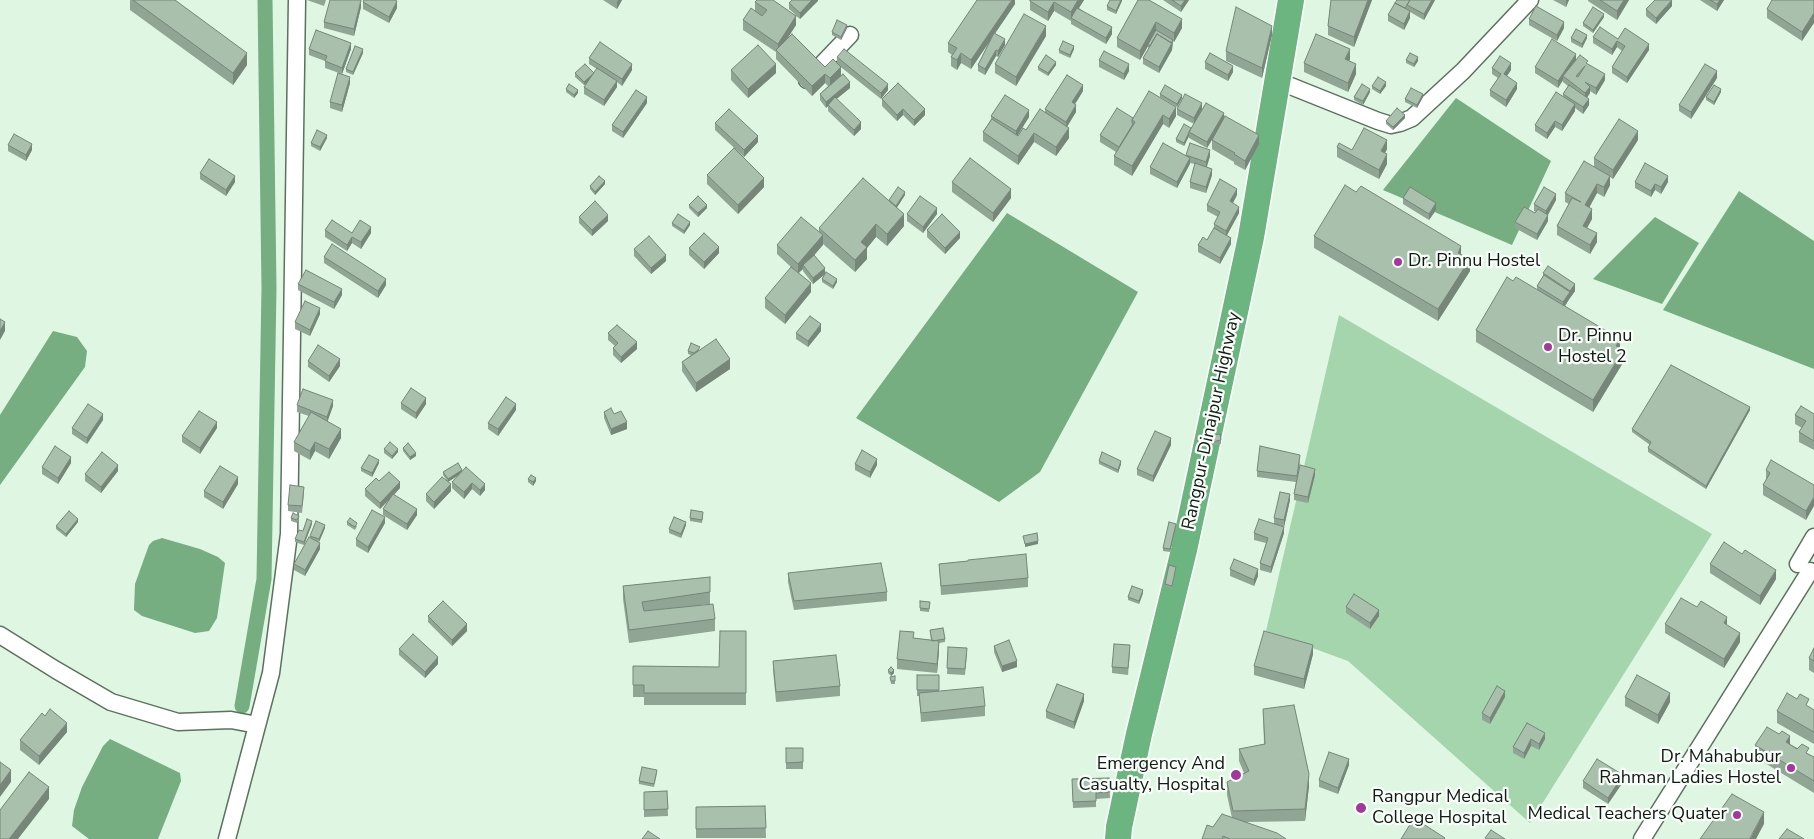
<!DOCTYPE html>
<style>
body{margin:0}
canvas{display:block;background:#def6e2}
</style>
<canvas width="1814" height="839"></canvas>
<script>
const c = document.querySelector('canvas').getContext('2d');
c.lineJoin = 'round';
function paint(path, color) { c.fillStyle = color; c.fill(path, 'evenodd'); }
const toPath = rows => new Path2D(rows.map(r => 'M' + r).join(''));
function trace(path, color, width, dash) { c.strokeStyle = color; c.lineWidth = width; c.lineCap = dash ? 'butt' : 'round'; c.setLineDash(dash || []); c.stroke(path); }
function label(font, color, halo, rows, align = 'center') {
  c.font = font + ' "Nunito Sans",sans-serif'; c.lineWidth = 4.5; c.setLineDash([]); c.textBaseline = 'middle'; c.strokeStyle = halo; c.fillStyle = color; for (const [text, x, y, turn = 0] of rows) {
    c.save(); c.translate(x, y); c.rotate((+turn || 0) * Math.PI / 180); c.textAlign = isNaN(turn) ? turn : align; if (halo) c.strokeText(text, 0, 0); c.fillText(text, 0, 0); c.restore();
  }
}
const green = toPath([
 [1339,315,1712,534,1530,823,1348,661,1266,631]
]);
const water = toPath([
 [1456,98,1551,161,1512,245,1383,190],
 [1739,191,1814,241,1814,369,1663,310],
 [1007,213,1138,292,1040,472,999,502,856,418],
 [1655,217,1699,243,1662,304,1593,279],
 [53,331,77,337,87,351,85,367,0,485,0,415],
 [162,538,200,549,218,557,225,563,217,618,209,631,195,633,142,616,134,610,135,584,149,545,153,541],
 [110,739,180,773,181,781,158,839,89,839,72,826,74,810,82,787,103,746]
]);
const canal = toPath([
 [242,706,264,579,269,288,265,0]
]);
const minor = toPath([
 [807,80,850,35],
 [1278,81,1378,121,1391,125,1400,123,1412,118,1463,71,1530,0],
 [1798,564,1814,537],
 [0,635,56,670,111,702,178,722,231,720,257,725],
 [227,839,271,673,289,534,297,0],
 [1642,839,1810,571]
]);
const trunk = toPath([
 [1118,839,1119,827,1139,734,1184,550,1251,237,1291,0]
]);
const wall = toPath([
 [130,0,175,0,247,65,233,85,130,10],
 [307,0,326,0,324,6],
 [603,0,622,0,617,9],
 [818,0,800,19,796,16,796,25,787,39,825,67,841,76,850,88,836,99,861,129,854,136,828,111,828,106,826,108,820,100,820,94,828,86,825,83,812,96,776,59,776,52,743,30,743,20,755,11,755,2,796,15,789,9,789,3],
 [1015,0,1015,4,995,33,1005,45,998,57,996,56,985,75,978,71,978,65,990,40,971,69,961,63,957,70,951,66,951,57,952,55,948,52,948,43],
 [1030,0,1084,0,1079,8,1112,34,1106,44,1071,24,1071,20,1071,21,1054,11,1048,21,1030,10],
 [1122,0,1116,14,1107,10,1107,6],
 [1138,0,1182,28,1174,42,1173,41,1172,50,1159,73,1143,64,1143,58,1149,48,1148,47,1148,46,1140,60,1117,47,1117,38],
 [1163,0,1189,0,1181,12],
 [1331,0,1372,0,1354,47,1328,35,1328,26],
 [1397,0,1435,0,1424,20,1410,12,1410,18,1404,30,1388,21,1388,15],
 [1553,0,1569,0,1566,7],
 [1588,0,1629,0,1617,20,1588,1],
 [1700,0,1724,0,1717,11],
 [1814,0,1802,41,1767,18,1767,9],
 [363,2,397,8,389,23,363,9],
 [1672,6,1656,24,1646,16,1646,9],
 [361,7,354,36,324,28,324,22],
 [1604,17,1593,33,1583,26,1583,23],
 [1529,19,1564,28,1557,41,1529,25],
 [847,28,841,40,832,35,832,32],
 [1272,35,1262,78,1226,61,1226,51],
 [1046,36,1016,86,995,73,995,64],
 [1593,37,1618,39,1649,50,1627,83,1612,73,1612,67,1622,51,1617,47,1612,55,1593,43],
 [1571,38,1587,38,1582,48,1571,42],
 [309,49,351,49,342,74,325,68,325,61,309,55],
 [1074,49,1070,58,1059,53,1059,50],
 [363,53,353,75,346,72,346,69],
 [837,57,888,90,881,99,837,64],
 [589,58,632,70,622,86,617,82,617,87,604,106,584,94,584,87,588,82,584,85,575,77,575,73,594,73,597,69,589,64],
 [1350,59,1349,61,1356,74,1348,92,1304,72,1304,63],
 [1099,60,1129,71,1124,80,1099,67],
 [1406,60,1418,61,1414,67,1406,63],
 [1576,60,1588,65,1605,80,1596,95,1590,91,1590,93,1587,98,1589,105,1583,114,1575,108,1575,111,1562,131,1555,127,1547,139,1535,131,1535,125,1563,97,1563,94,1568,86,1563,82,1563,80,1558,88,1535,73,1535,67],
 [1205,62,1233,72,1228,81,1205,69],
 [1056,65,1048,76,1038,70,1038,67],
 [1492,68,1511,70,1507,76,1517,89,1506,107,1490,96,1490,90,1498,78,1492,74],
 [731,70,776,73,748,98,731,80],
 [1717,78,1691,119,1679,111,1679,105],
 [350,83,342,112,330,108,330,102],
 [1372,86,1386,86,1380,94,1372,89],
 [566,89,578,93,574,98,566,92],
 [1083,91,1075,104,1076,112,1067,127,1069,138,1056,156,1034,142,1018,165,983,141,983,132,991,119,991,116,1029,117,1017,136,1018,136,1045,113,1045,109],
 [1370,92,1363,105,1354,100,1354,97],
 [1721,92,1714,105,1706,100,1706,97],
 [1160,94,1182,98,1177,107,1160,97,1176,116,1169,128,1163,124,1132,176,1114,165,1114,156,1116,152,1100,142,1100,135,1133,118,1160,97],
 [1423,97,1417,108,1405,102,1405,99],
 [882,99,925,115,914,126,903,115,897,121,882,106],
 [647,103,623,138,612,131,612,125],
 [1177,109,1202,109,1224,119,1259,144,1245,170,1234,164,1234,162,1212,149,1212,140,1207,148,1189,138,1189,136,1184,146,1176,142,1176,139,1191,128,1194,124,1177,115],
 [1405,118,1393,130,1386,124,1386,121],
 [715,123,758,142,744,157,715,130],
 [327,138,320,151,311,146,311,143],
 [1638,140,1613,179,1610,177,1610,185,1604,197,1597,193,1589,208,1592,219,1587,228,1597,242,1590,254,1557,235,1557,226,1569,204,1565,202,1565,193,1594,167,1594,158],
 [8,145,32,150,26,161,8,151],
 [1337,147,1352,150,1387,149,1385,153,1387,164,1379,179,1337,157],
 [1186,156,1210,156,1207,167,1212,175,1206,193,1190,188,1190,182,1195,164,1190,163,1177,188,1150,174,1150,167],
 [200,173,235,182,226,196,200,179],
 [707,175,764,187,738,214,707,184],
 [952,182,1011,198,993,222,952,192],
 [1635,182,1668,182,1661,194,1655,190,1651,197,1635,188],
 [605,184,595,195,590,189,590,186],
 [1356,192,1461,254,1470,271,1438,321,1314,248,1314,236],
 [905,195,897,207,904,226,887,246,876,237,867,248,867,259,855,272,823,244,814,255,825,273,837,282,833,289,822,282,822,279,824,275,813,284,803,271,803,269,799,273,811,292,785,324,765,308,765,298,792,268,777,254,777,245,819,231,819,228,889,200],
 [1237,195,1233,203,1239,213,1227,235,1231,244,1220,264,1198,252,1198,245,1207,240,1214,228,1214,224,1218,217,1207,211,1207,205],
 [1403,198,1436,210,1429,220,1403,204],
 [1556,200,1548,215,1548,221,1537,240,1515,228,1515,222,1535,213,1536,212,1534,211,1534,204],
 [689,205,707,208,698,217,689,208],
 [907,214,937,214,923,233,907,221],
 [579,217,608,221,592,236,579,223],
 [672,223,690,225,684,234,672,226],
 [325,230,352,233,371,233,361,249,352,243,347,251,325,237],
 [927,230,960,238,945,254,927,237],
 [689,248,719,253,704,269,689,255],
 [634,249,666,261,651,274,634,256],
 [324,257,386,285,378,298,324,263],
 [1543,273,1575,291,1570,298,1570,297,1565,306,1620,347,1624,361,1593,412,1476,342,1476,330,1513,281,1537,290,1537,286,1543,276],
 [298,284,342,295,334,309,298,290],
 [320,314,310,336,295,329,295,322],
 [821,331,808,347,796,339,796,333],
 [608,333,637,349,621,363,613,355,613,348,615,346,608,340],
 [700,350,730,369,696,392,682,371,682,362,691,355,688,354,688,351],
 [308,361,340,366,329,382,308,367],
 [401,403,426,404,416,419,401,409],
 [297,405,333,406,327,421,341,438,329,459,315,451,310,460,294,451,294,442,309,416,297,412],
 [516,410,498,436,488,429,488,423],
 [1750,410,1706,489,1648,452,1648,448,1650,445,1632,432,1632,429],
 [604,412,614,414,627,429,611,435,604,418],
 [1814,414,1814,450,1799,442,1799,432,1802,428,1795,424,1795,415],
 [103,420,87,444,72,434,72,428],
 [217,428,200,454,182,442,182,436],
 [1197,438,1221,440,1221,444,1199,448],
 [1171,445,1153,482,1137,475,1137,469],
 [403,448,416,456,410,460,403,451],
 [384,449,398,452,392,459,384,453],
 [1099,461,1121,464,1118,473,1099,464],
 [1300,461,1298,475,1315,475,1308,503,1294,500,1294,494,1296,482,1257,477,1257,471],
 [71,463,58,484,42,474,42,467],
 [379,463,372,477,361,471,361,468],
 [855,464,877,465,870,478,855,470],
 [1766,470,1814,485,1806,520,1763,495,1763,485,1766,480],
 [118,471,101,493,85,481,85,474],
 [462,471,485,490,480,496,472,489,464,499,452,488,452,482,458,475,448,482,451,491,434,509,426,501,426,494,448,482,443,475,443,472],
 [528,479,536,481,533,486,528,482],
 [379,481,400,488,394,495,417,515,407,530,383,515,383,509,389,500,380,509,365,496,365,489],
 [238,484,223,509,204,497,204,491],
 [304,493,302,513,288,511,288,505],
 [1290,500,1284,527,1279,525,1284,533,1271,573,1260,570,1260,563,1266,543,1254,540,1254,533,1274,524,1274,518],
 [703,515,702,523,690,521,690,518],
 [291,518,299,519,297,523,291,521],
 [78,522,66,537,56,529,56,526],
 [347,522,357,526,355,530,347,525],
 [385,523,368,553,356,546,356,539],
 [312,524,304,545,295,542,295,539],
 [686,525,681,538,669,533,669,529],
 [1176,527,1170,552,1163,551,1163,548],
 [325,528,319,542,316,541,320,549,305,576,294,570,294,564,310,538,310,536],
 [968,561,1028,578,1028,587,941,595,939,564],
 [1710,564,1776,579,1760,605,1710,573],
 [1230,569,1258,576,1254,586,1230,576],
 [1176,570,1172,589,1165,587,1165,584],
 [788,573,887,592,887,601,794,610,788,582],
 [710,577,710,604,700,605,715,619,715,631,629,643,623,599,623,586],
 [1143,593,1139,604,1128,600,1128,597],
 [920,601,930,602,929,612,920,611],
 [1346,607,1379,616,1370,629,1346,613],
 [428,616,467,631,452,646,428,622],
 [1665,624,1727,625,1740,642,1724,668,1665,633],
 [930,630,945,639,945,642,939,643,939,651,937,673,897,669,897,659,914,638,931,640],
 [746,631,746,705,644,705,644,697,633,697,633,666,719,667],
 [994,646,1017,667,1002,672,994,652],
 [948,647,967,654,965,675,947,674],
 [1814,648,1814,673,1809,670,1809,658],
 [399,649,438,664,425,678,399,655],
 [1130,652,1128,675,1112,673,1112,667],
 [1313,654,1304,689,1254,675,1254,666],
 [773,661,840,686,840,696,776,702,773,670],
 [888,670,894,673,891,676,888,673],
 [917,675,939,675,939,691,985,706,985,716,921,722,919,696,917,696],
 [890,677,895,681,895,684,891,684],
 [1505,697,1490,724,1482,720,1482,713],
 [1625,697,1670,702,1658,724,1625,706],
 [1084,701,1074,729,1046,718,1046,711],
 [1809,707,1814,710,1814,744,1777,723,1777,711],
 [1263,709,1309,786,1305,821,1246,822,1286,839,1202,839,1213,827,1232,818,1227,795,1227,782,1244,773,1239,761,1239,749,1264,744],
 [1527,723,1545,739,1539,750,1531,746,1524,759,1513,753,1513,747],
 [67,732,39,765,20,750,20,740],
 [1790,744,1814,757,1814,793,1755,757,1755,745],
 [786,748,803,748,803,769,786,769],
 [1349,765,1338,794,1319,787,1319,780],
 [657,773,654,787,639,784,639,781],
 [1109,778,1110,798,1096,799,1096,807,1073,808,1072,779],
 [1583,781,1623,782,1608,804,1583,788],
 [667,791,668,816,644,817,644,792],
 [765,806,766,838,696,838,696,807]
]);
const shadedWall = toPath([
 [361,0,361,7,354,36,354,29],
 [618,0,622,0,617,9,617,2],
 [812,0,818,0,818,1,800,19,800,13],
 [1012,0,1015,0,1015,4,971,69,971,60],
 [1078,0,1084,0,1072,19,1071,18,1071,21,1071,12],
 [1121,0,1122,0,1122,1,1116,14,1116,11],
 [1185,0,1189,0,1181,12,1181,6],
 [1368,0,1372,0,1354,47,1354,37],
 [1432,0,1435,0,1424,20,1424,14],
 [1566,0,1569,0,1566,7],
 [1624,0,1629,0,1617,20,1617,11],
 [1672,0,1672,6,1656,24,1656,18],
 [1720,0,1724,0,1717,11,1717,4],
 [397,1,397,8,389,23,389,17],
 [1054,2,1054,11,1048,21,1048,12],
 [1410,11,1410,18,1404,30,1404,24],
 [1814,13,1814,23,1802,41,1802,32],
 [1604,14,1604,17,1593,33,1593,30],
 [796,16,796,25,778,53,778,44],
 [1182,19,1182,28,1174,42,1174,33],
 [1156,22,1156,32,1148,44,1148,46,1140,60,1140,51],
 [1564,22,1564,28,1557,41,1557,35],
 [847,25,847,28,841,40,841,37],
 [1046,26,1046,36,1016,86,1016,77],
 [1272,26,1272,35,1262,78,1262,68],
 [1112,27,1112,34,1106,44,1106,38],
 [1587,35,1587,38,1582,48,1582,44],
 [1005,39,1005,45,998,57,998,51],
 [1173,40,1172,50,1159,73,1159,67],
 [1617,41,1617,47,1612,55,1612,49],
 [351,43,351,49,342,74,342,68],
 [1649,44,1649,50,1627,83,1627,77],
 [1074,46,1074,49,1070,58,1070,55],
 [363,49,363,53,353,75,353,72],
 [1350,49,1350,59,1345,69,1345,59],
 [996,50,996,56,985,75,985,69],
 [247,53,247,65,233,85,233,73],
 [961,53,961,63,957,70,957,60],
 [1576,54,1576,60,1563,76,1563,80,1558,88,1558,81],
 [1418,57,1418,61,1414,67,1414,64],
 [1056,62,1056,65,1048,76,1048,73],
 [1511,63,1511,70,1504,80,1504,74],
 [632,64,632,70,622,86,622,79],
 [776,64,776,73,748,98,748,89],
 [1129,64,1129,71,1124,80,1124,74],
 [1356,64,1356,74,1348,92,1348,83],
 [1233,66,1233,72,1228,81,1228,75],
 [841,67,841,77,830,88,830,78],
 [1717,71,1717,78,1691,119,1691,112],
 [594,73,594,76,584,85,584,82],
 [825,74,825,83,812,96,812,86],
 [1605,74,1605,80,1596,95,1596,88],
 [350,77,350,83,342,112,342,105],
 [617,81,617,87,604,106,604,100],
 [850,82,850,88,828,106,828,105,828,106,826,108,826,102],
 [1386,82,1386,86,1380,94,1380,91],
 [1517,83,1517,89,1506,107,1506,100],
 [888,84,888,90,881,99,881,93],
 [1083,85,1083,91,1072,109,1072,102],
 [1590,87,1590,93,1585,100,1585,93],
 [1370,89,1370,92,1363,105,1363,101],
 [1721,89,1721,92,1714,105,1714,102],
 [578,90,578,93,574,98,574,95],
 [1423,94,1423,97,1417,108,1417,105],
 [1182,95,1182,98,1177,107,1177,104],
 [647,97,647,103,623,138,623,132],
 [1589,99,1589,105,1583,114,1583,107],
 [1202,103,1202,109,1194,124,1194,118],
 [1575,104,1575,111,1562,131,1562,125],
 [1076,105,1076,112,1066,128,1066,122],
 [1176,107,1176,116,1169,128,1169,119],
 [903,109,903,115,897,121,897,115],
 [925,109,925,115,914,126,914,120],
 [1029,110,1029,117,1016,138,1016,131],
 [1224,113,1224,119,1207,148,1207,142],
 [1163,115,1163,124,1132,176,1132,166],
 [1405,115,1405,118,1393,130,1393,127],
 [1555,121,1555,127,1547,139,1547,133],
 [861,122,861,129,854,136,854,130],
 [1069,128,1069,138,1056,156,1056,147],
 [1638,131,1638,140,1613,179,1613,170],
 [1189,132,1189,136,1184,146,1184,143],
 [1034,133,1034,142,1018,165,1018,156],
 [327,135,327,138,320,151,320,147],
 [1259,135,1259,144,1245,170,1245,161],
 [758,136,758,142,744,157,744,150],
 [1387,140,1387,149,1381,160,1381,151],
 [32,144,32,150,26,161,26,155],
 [1210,150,1210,156,1206,168,1206,162],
 [1387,154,1387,164,1379,179,1379,170],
 [1190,158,1190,164,1177,188,1177,182],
 [1212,169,1212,175,1206,193,1206,187],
 [235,176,235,182,226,196,226,190],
 [1610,176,1610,185,1604,197,1604,187],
 [1668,176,1668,182,1661,194,1661,187],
 [764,178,764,187,738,214,738,205],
 [605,181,605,184,595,195,595,192],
 [1597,184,1597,193,1585,215,1585,205],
 [1655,184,1655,190,1651,197,1651,191],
 [1011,189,1011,198,993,222,993,213],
 [1237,189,1237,195,1230,208,1230,201],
 [905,192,905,195,894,212,894,209],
 [1556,194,1556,200,1546,218,1546,211],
 [1436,203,1436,210,1429,220,1429,214],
 [707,205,707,208,698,217,698,213],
 [1239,207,1239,213,1226,237,1226,231],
 [937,208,937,214,923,233,923,227],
 [1592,209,1592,219,1583,235,1583,226],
 [904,214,904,226,887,246,887,234],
 [608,215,608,221,592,236,592,230],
 [1548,215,1548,221,1537,240,1537,234],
 [690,222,690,225,684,234,684,231],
 [876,224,876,237,867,248,867,259,855,272,855,260,861,242],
 [371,227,371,233,361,249,361,242],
 [960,232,960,238,945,254,945,248],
 [1597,233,1597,242,1590,254,1590,245],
 [823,235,823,245,804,267,803,265,803,269,798,273,798,264],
 [352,237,352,243,347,251,347,245],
 [1231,238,1231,244,1220,264,1220,258],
 [1461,246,1461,258,1458,253],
 [719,247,719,253,704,269,704,262],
 [666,255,666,261,651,274,651,268],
 [1470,259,1470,271,1438,321,1438,309],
 [825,268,825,274,813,284,813,278],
 [386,279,386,285,378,298,378,291],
 [837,279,837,282,833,289,833,286],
 [811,283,811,292,785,324,785,315],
 [1575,284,1575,291,1570,298,1570,291],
 [342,289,342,295,334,309,334,302],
 [1570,292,1570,298,1563,309,1563,302],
 [320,308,320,314,310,336,310,330],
 [5,322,5,331,0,340,0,331],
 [821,324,821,331,808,347,808,341],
 [1620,339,1620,351,1616,346],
 [637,342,637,349,621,363,621,357],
 [1624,349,1624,361,1593,412,1593,400],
 [340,359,340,366,329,382,329,376],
 [730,359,730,369,696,392,696,383],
 [426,398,426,404,416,419,416,413],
 [333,400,333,406,327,423,327,417],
 [516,404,516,410,498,436,498,429],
 [1750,407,1750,410,1706,489,1706,486],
 [103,414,103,420,87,444,87,438],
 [217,422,217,428,200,454,200,448],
 [627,422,627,429,611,435,611,429],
 [341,429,341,438,329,459,329,449],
 [1171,438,1171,445,1153,482,1153,476],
 [315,442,315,451,310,460,310,451],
 [398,449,398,452,392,459,392,456],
 [416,453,416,456,410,460,410,457],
 [71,457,71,463,58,484,58,478],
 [877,459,877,465,870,478,870,472],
 [379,460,379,463,372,477,372,473],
 [1121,461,1121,464,1118,473,1118,470],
 [118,465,118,471,101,493,101,487],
 [1315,469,1315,475,1308,503,1308,497],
 [462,470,462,473,448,482,448,479],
 [238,477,238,484,223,509,223,502],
 [536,478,536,481,533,486,533,482],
 [400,482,400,488,380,509,380,503],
 [472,483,472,489,464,499,464,492],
 [451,484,451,491,434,509,434,502],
 [485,484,485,490,480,496,480,490],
 [1290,494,1290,500,1284,527,1284,520],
 [1814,497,1814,506,1806,520,1806,511],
 [417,509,417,515,407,530,407,524],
 [385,517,385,523,368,553,368,547],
 [78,519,78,522,66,537,66,534],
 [312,521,312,524,304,545,304,542],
 [686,522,686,525,681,538,681,534],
 [1176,524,1176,527,1170,552,1170,549],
 [325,525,325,528,319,542,319,539],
 [1284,527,1284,533,1271,573,1271,567],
 [1038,541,1038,544,1025,547,1025,544],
 [320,543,320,549,305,576,305,570],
 [1258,569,1258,576,1254,586,1254,580],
 [1776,570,1776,579,1760,605,1760,596],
 [1143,590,1143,593,1139,604,1139,601],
 [1379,610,1379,616,1370,629,1370,623],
 [1727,617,1727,626,1724,623],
 [467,624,467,631,452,646,452,640],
 [1740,633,1740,642,1724,668,1724,659],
 [939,641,939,651,937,673,937,664],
 [1313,645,1313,654,1304,689,1304,679],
 [438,657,438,664,425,678,425,672],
 [1017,661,1017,667,1002,672,1002,666],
 [894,670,894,673,891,676,891,673],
 [1505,691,1505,697,1490,724,1490,718],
 [1670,693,1670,702,1658,724,1658,715],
 [1084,694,1084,701,1074,729,1074,722],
 [67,723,67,732,39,765,39,756],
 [1545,733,1545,739,1539,750,1539,744],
 [1790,736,1790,748,1786,742],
 [1531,739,1531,746,1524,759,1524,753],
 [1349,759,1349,765,1338,794,1338,788],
 [11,770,11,782,0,797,0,785],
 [1309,774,1309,786,1305,821,1305,809],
 [1623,775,1623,782,1608,804,1608,798],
 [49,787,49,799,18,839,9,839],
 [1764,812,1764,824,1756,839,1750,839]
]);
const building = toPath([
 [133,0,175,0,247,53,233,73,133,0],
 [330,0,361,0,354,29,324,22,330,0],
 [364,0,395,0,397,1,389,17,363,2,364,0],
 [757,0,773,0,796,16,778,44,743,20,751,8,762,16,767,10,755,2,757,0],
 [792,0,812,0,800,13,789,3,792,0],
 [977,0,1012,0,971,60,961,53,957,60,951,57,957,48,948,43,977,0],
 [1030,0,1078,0,1071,12,1054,2,1048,12,1030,1,1030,0],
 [1110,0,1121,0,1116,11,1107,6,1110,0],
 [1138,0,1149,0,1182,19,1174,33,1156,22,1140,51,1117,38,1138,0],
 [1172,0,1185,0,1181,6,1172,0],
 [1331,0,1368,0,1354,37,1328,26,1331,0],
 [1397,0,1410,0,1405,8,1395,3,1397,0],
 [1410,0,1432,0,1424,14,1407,5,1410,0],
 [1600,0,1624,0,1617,11,1600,0],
 [1655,0,1672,0,1656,18,1646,9,1655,0],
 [1710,0,1720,0,1717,4,1710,0],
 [1772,0,1814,0,1814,13,1802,32,1767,9,1772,0],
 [1395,3,1410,11,1404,24,1388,15,1395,3],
 [1536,6,1564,22,1557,35,1529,19,1536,6],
 [1236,7,1272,26,1262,68,1226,51,1236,7],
 [1593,7,1604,14,1593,30,1583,23,1593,7],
 [1077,8,1112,27,1106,38,1071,18,1077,8],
 [1024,14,1046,26,1016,77,995,64,1024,14],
 [837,20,847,25,841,37,832,32,837,20],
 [1600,27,1618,39,1625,28,1649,44,1627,77,1612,67,1625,46,1617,41,1612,49,1593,37,1600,27],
 [1576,29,1587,35,1582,44,1571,38,1576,29],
 [316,30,351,43,342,68,325,61,327,56,309,49,316,30],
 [1156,30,1173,40,1171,43,1157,34,1150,46,1148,44,1156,30],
 [994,33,1005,39,998,51,996,50,985,69,978,65,994,33],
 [792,34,825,67,833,59,841,67,830,78,825,74,812,86,776,50,792,34],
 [1157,34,1172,43,1159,67,1143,58,1157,34],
 [1316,34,1350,49,1345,59,1356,64,1348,83,1304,63,1316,34],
 [1552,39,1576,54,1558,81,1535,67,1552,39],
 [1063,41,1074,46,1070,55,1059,50,1063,41],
 [600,42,632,64,622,79,589,58,600,42],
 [758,45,776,64,748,89,731,70,758,45],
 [355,46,363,49,353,72,346,69,355,46],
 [844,49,888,84,881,93,837,57,844,49],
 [1104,51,1129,64,1124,74,1099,60,1104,51],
 [1210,53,1233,66,1228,75,1205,62,1210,53],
 [1410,53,1418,57,1414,64,1406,60,1410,53],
 [1046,55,1056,62,1048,73,1038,67,1046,55],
 [1580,55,1588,61,1586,63,1605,74,1596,88,1585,82,1590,87,1585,93,1563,76,1580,55],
 [1585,66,1578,77,1576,76,1585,66],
 [1500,56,1511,63,1504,74,1517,83,1506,100,1490,90,1501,74,1492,68,1500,56],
 [585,64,594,73,584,82,575,73,585,64],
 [1705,64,1717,71,1691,112,1679,105,1705,64],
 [597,68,617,81,604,100,584,87,597,68],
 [338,73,350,77,342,105,330,102,338,73],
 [843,74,850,82,826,102,820,94,843,74],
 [1067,75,1083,85,1072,102,1076,105,1066,122,1045,109,1067,75],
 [1378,77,1386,82,1380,91,1372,86,1378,77],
 [898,83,925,109,914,120,903,109,897,115,882,99,898,83],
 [569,84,578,90,574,95,566,89,569,84],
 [1362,84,1370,89,1363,101,1354,97,1362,84],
 [1165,85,1182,95,1177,104,1160,94,1165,85],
 [1569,85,1589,99,1583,107,1563,94,1569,85],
 [1714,85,1721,89,1714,102,1706,97,1714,85],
 [1411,88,1423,94,1417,105,1405,99,1411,88],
 [636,90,647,97,623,132,612,125,636,90],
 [1149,91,1176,107,1169,119,1163,115,1132,166,1114,156,1135,122,1132,120,1149,91],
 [1556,92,1575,104,1562,125,1555,121,1547,133,1535,125,1556,92],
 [1185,94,1202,103,1194,118,1177,109,1185,94],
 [1005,95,1029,110,1016,131,991,116,1005,95],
 [835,97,861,122,854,130,828,105,835,97],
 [1206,103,1224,113,1207,142,1189,132,1206,103],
 [1117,108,1133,118,1132,120,1132,123,1133,124,1119,147,1100,135,1117,108],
 [1397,108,1405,115,1393,127,1386,121,1397,108],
 [729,109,758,136,744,150,715,123,729,109],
 [1040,109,1069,128,1056,147,1034,133,1018,156,983,132,992,119,1018,136,1023,128,1026,130,1040,109],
 [1225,116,1259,135,1245,161,1234,154,1235,153,1212,140,1225,116],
 [1619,119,1638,131,1613,170,1594,158,1619,119],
 [1184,124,1191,128,1184,143,1176,139,1184,124],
 [1364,128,1387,140,1381,151,1387,154,1379,170,1337,147,1339,143,1352,150,1364,128],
 [317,130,327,135,320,147,311,143,317,130],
 [14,134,32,144,26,155,8,145,14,134],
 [1163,143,1190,158,1177,182,1150,167,1163,143],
 [1190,143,1210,150,1206,162,1186,155,1190,143],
 [734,148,764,178,738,205,707,175,734,148],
 [970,158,1011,189,993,213,952,182,970,158],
 [209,159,235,176,226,190,200,173,209,159],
 [1584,161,1610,176,1604,187,1597,184,1585,205,1592,209,1583,226,1597,233,1590,245,1557,226,1572,198,1581,202,1565,193,1584,161],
 [1195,163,1212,169,1206,187,1190,182,1195,163],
 [1645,163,1668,176,1661,187,1655,184,1651,191,1635,182,1645,163],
 [599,176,605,181,595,192,590,186,599,176],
 [863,178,904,214,887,234,876,224,861,242,867,247,855,260,819,228,863,178],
 [1220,179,1237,189,1230,201,1239,207,1226,231,1214,224,1220,212,1207,205,1220,179],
 [1345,185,1356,192,1361,186,1461,246,1458,253,1470,259,1438,309,1314,236,1345,185],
 [898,187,905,192,896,206,889,200,898,187],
 [1410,187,1436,203,1429,214,1403,198,1410,187],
 [1544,187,1556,194,1546,211,1534,204,1544,187],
 [698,196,707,205,698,213,689,205,698,196],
 [920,196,937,208,923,227,907,214,920,196],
 [595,201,608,215,592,230,579,217,595,201],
 [1524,207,1535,213,1538,209,1548,215,1537,234,1515,222,1524,207],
 [678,214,690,222,684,231,672,223,678,214],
 [942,214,960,232,945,248,927,230,942,214],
 [801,217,823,235,798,264,777,245,801,217],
 [332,220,352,233,360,220,371,227,361,242,352,237,347,245,325,230,332,220],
 [1214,228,1231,238,1220,258,1198,245,1203,237,1207,240,1214,228],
 [704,233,719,247,704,262,689,248,704,233],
 [649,236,666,255,651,268,634,249,649,236],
 [332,244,386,279,378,291,324,257,332,244],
 [814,255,825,268,813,278,803,265,814,255],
 [1548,266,1575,284,1570,291,1543,273,1548,266],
 [791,267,811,283,785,315,765,298,791,267],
 [306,270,342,289,334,302,298,284,306,270],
 [826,272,837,279,833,286,822,279,826,272],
 [1544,275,1570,292,1563,302,1537,286,1544,275],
 [1507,277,1513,281,1516,277,1620,339,1616,346,1624,349,1593,400,1476,330,1507,277],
 [305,301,320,308,310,330,295,322,305,301],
 [810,316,821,324,808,341,796,333,810,316],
 [0,319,5,322,0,331,0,319],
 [617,325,637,342,621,357,613,348,618,343,608,333,617,325],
 [716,339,730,359,696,383,682,362,716,339],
 [691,343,700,347,698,350,694,353,688,351,691,343],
 [318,345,340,359,329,376,308,361,318,345],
 [1671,365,1750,407,1706,486,1648,448,1651,442,1632,429,1671,365],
 [411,388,426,398,416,413,401,403,411,388],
 [303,389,333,400,327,417,297,405,303,389],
 [506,397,516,404,498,429,488,423,506,397],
 [88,404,103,414,87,438,72,428,88,404],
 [1801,406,1814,414,1814,441,1799,432,1806,421,1795,415,1801,406],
 [611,408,614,414,621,411,627,422,611,429,604,412,611,408],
 [199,411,217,422,200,448,182,436,199,411],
 [311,412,341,429,329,449,315,442,310,451,294,442,311,412],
 [1155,431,1171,438,1153,476,1137,469,1155,431],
 [1220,434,1221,440,1199,445,1197,438,1220,434],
 [390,442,398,449,392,456,384,449,390,442],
 [408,443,416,453,410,457,403,448,408,443],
 [55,446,71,457,58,478,42,467,55,446],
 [1260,446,1300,455,1297,476,1257,471,1260,446],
 [862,450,877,459,870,472,855,464,862,450],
 [102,452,118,465,101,487,85,474,102,452],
 [1102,452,1121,461,1118,470,1099,461,1102,452],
 [369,455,379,460,372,473,361,468,369,455],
 [1771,460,1814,485,1814,497,1806,511,1763,485,1770,473,1766,470,1771,460],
 [458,463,462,470,448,479,443,472,458,463],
 [1300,465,1315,469,1308,497,1294,494,1300,465],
 [220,466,238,477,223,502,204,491,220,466],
 [466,467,485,484,480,490,472,483,464,492,452,482,466,467],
 [389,472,400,482,380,503,365,489,376,478,379,481,389,472],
 [531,475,536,478,533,482,528,479,531,475],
 [442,477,451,484,434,502,426,494,442,477],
 [290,485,304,487,302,506,288,505,290,485],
 [1280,492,1290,494,1284,520,1274,518,1280,492],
 [393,494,417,509,407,524,383,509,393,494],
 [372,510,385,517,368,547,356,539,372,510],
 [691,510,703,512,702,520,690,518,691,510],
 [69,511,78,519,66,534,56,526,69,511],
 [293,513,299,516,297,520,291,518,293,513],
 [674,517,686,522,681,534,669,529,674,517],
 [350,518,357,523,355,527,347,522,350,518],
 [307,519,312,521,304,542,295,539,299,530,303,531,307,519],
 [1259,519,1284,527,1271,567,1260,563,1268,538,1254,533,1259,519],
 [316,521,325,525,319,539,310,536,316,521],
 [1169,522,1176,524,1170,549,1163,548,1169,522],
 [1037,533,1038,541,1025,544,1023,536,1037,533],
 [309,537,320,543,305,570,294,564,309,537],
 [1724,542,1742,554,1745,550,1776,570,1760,596,1710,564,1724,542],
 [1026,554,1028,578,941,586,939,564,968,561,968,560,1026,554],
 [1234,559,1258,569,1254,580,1230,569,1234,559],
 [881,563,887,592,794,601,788,573,881,563],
 [1169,565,1176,567,1172,586,1165,584,1169,565],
 [710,577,710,592,642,602,644,611,713,604,715,619,629,630,623,586,710,577],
 [1132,586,1143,590,1139,601,1128,597,1132,586],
 [1354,594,1379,610,1370,623,1346,607,1354,594],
 [1681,598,1697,607,1701,601,1727,617,1724,623,1740,633,1724,659,1665,624,1681,598],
 [443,601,467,624,452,640,428,616,443,601],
 [920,601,930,602,929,609,920,608,920,601],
 [943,628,945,639,932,641,930,630,943,628],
 [720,631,746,631,746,693,644,693,644,685,633,685,633,666,719,667,720,631],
 [900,631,914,632,913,638,939,641,937,664,897,659,900,631],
 [1264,631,1313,645,1304,679,1254,666,1264,631],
 [413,634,438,657,425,672,399,649,413,634],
 [1009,640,1017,661,1002,666,994,646,1009,640],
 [1114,644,1130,645,1128,668,1112,667,1114,644],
 [948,647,967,648,965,669,947,668,948,647],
 [1814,648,1814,661,1809,658,1814,648],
 [836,655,840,686,776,692,773,661,836,655],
 [891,667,894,670,891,673,888,670,891,667],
 [917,675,939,675,939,690,917,690,917,675],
 [1637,675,1670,693,1658,715,1625,697,1637,675],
 [895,676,895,681,891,681,890,677,895,676],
 [1057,684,1084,694,1074,722,1046,711,1057,684],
 [1497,686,1505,691,1490,718,1482,713,1497,686],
 [983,687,985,706,921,713,919,693,983,687],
 [1787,693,1797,699,1800,694,1809,699,1806,705,1814,710,1814,732,1777,711,1787,693],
 [1294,705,1309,774,1305,809,1233,811,1227,782,1249,771,1239,749,1265,744,1263,709,1294,705],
 [50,709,67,723,39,756,20,740,42,713,45,716,50,709],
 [1527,723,1545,733,1539,744,1531,739,1524,753,1513,747,1527,723],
 [1767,727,1779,734,1782,731,1790,736,1786,742,1797,749,1802,744,1809,748,1806,753,1814,757,1814,781,1755,745,1767,727],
 [786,748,803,748,803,762,786,763,786,748],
 [1329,752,1349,759,1338,788,1319,780,1329,752],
 [1597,759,1623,775,1608,798,1583,781,1597,759],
 [0,762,11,770,0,785,0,762],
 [642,767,657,770,654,784,639,781,642,767],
 [29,772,49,787,9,839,0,839,0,810,29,772],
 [1109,778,1110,792,1096,793,1096,801,1073,802,1072,779,1109,778],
 [667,791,668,809,644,810,644,792,667,791],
 [1732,794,1764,812,1750,838,1751,839,1700,839,1732,794],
 [765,806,766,828,696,829,696,807,765,806],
 [1222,814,1277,833,1286,839,1230,839,1223,836,1222,839,1202,839,1207,825,1213,827,1222,814],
 [1414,818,1445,838,1444,839,1401,839,1414,818],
 [1787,829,1804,839,1779,839,1787,829],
 [1491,830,1505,839,1487,839,1485,838,1491,830],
 [648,831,660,839,642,839,648,831]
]);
const markers = [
 [1398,262,5,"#a1389b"],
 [1548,347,5,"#a1389b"],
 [1791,768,5,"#a1389b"],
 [1236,775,6,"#a1389b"],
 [1361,808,6,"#a1389b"],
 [1737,815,5,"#a1389b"]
];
const poiNames = [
 ["Dr. Pinnu Hostel",1408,262],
 ["Dr. Pinnu",1558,337],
 ["Hostel 2",1558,358],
 ["Dr. Mahabubur",1781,758,"right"],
 ["Rahman Ladies Hostel",1781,779,"right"],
 ["Emergency And",1225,765,"right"],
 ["Casualty, Hospital",1225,786,"right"],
 ["Rangpur Medical",1372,798],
 ["College Hospital",1372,819],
 ["Medical Teachers Quater",1727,815,"right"]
];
const streetNames = [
 ["Rangpur-Dinajpur Highway",1212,421,-78]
];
paint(green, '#a4d5ad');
paint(water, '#76ad81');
trace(canal, '#76ad81', 15);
trace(minor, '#5d7160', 19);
trace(trunk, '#fff', 29);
trace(minor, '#fff', 16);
trace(trunk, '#6cb480', 26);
paint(wall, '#91a595');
paint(shadedWall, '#768679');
paint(building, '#a9c0ad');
trace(building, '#768679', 1);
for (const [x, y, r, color] of markers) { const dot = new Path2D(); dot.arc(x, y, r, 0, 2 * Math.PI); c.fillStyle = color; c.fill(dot); trace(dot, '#f9fefa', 2); }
label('18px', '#101912', '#f9fefa', poiNames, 'left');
label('18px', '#101912', '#f9fefa', streetNames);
</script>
